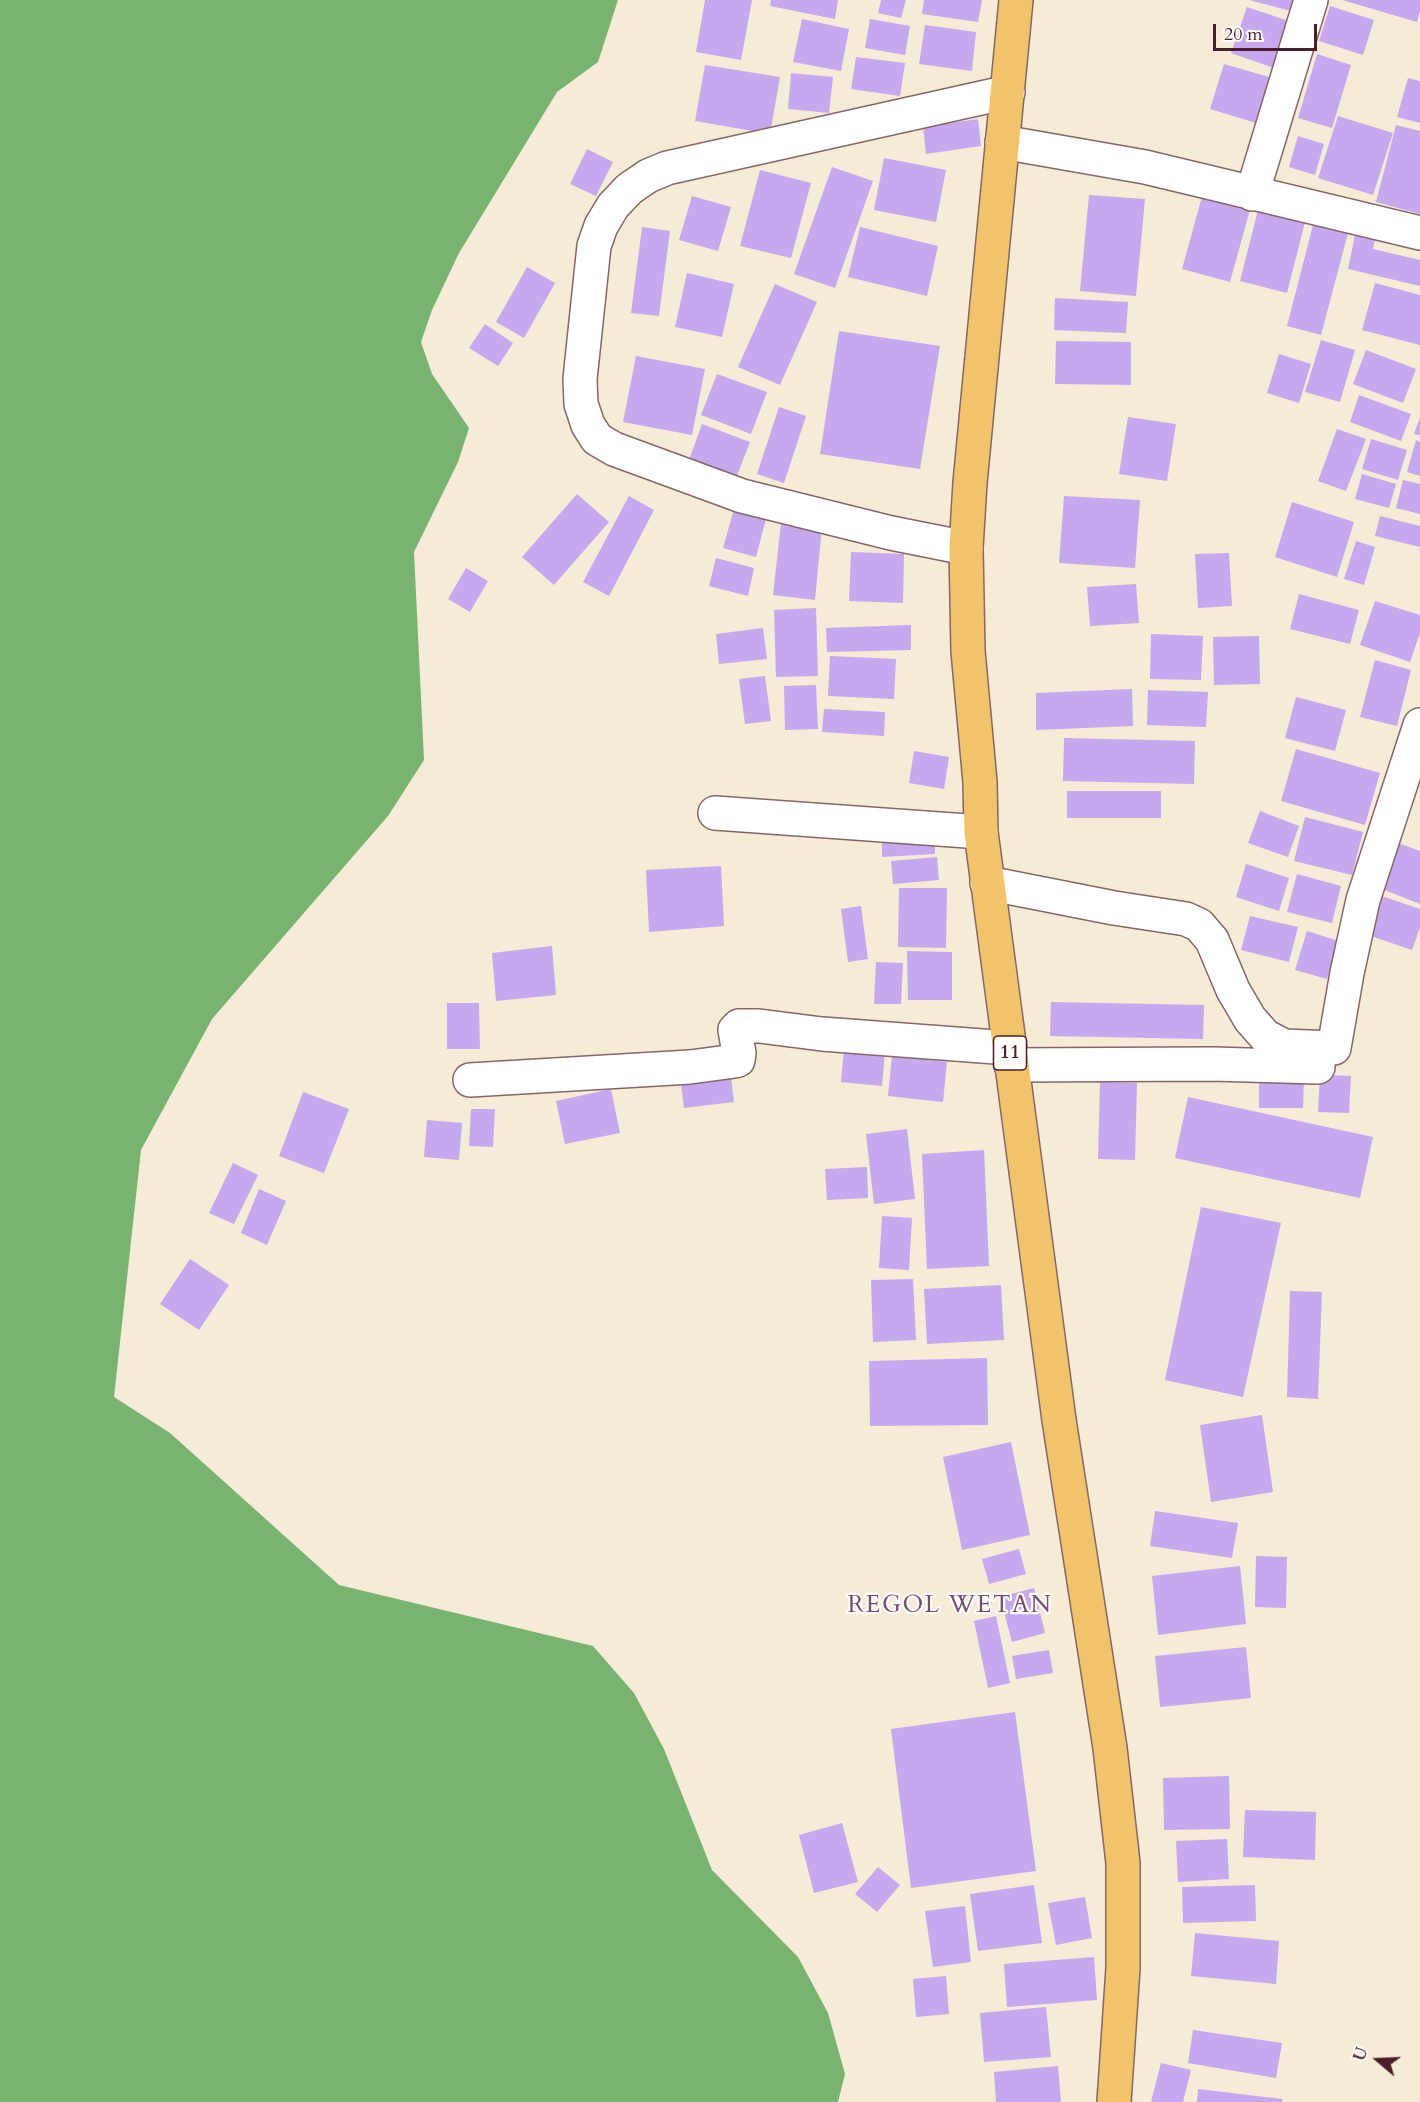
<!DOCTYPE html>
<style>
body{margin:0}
#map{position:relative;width:1420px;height:2102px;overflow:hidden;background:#f5ebd6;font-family:Cardo,serif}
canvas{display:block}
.north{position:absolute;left:1348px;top:2030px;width:60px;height:60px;-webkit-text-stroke:4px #fdfcf7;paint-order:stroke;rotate:289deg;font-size:16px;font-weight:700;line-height:24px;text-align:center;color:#4a1f2b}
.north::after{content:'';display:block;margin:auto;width:21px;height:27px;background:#4a1f2b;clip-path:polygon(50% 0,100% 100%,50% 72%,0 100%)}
.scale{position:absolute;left:1213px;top:24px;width:104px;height:27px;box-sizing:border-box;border:3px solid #4a1f2b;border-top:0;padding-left:8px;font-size:18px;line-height:21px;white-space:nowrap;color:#4a1f2b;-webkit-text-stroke:4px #fdfcf7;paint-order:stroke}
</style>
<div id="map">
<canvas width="1420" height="2102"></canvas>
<div class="north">U</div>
<div class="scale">20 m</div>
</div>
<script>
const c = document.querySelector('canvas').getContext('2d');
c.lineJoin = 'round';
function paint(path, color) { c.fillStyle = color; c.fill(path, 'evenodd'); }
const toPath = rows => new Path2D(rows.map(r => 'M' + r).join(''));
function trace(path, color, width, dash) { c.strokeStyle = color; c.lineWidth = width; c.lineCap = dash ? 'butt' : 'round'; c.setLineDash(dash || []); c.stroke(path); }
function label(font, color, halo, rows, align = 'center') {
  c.font = font + ' Cardo,serif'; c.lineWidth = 4.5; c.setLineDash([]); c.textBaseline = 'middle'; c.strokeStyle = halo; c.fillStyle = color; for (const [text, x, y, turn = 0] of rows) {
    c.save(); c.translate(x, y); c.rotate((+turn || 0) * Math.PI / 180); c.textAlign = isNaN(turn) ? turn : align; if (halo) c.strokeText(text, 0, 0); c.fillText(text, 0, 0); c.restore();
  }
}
const forest = toPath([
 [0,0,618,0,598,62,557,92,459,253,432,310,421,342,432,374,469,428,458,462,414,552,424,760,388,816,212,1019,141,1150,114,1397,170,1433,339,1585,593,1646,634,1693,664,1749,712,1870,798,1957,828,2013,845,2074,838,2102,0,2102]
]);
const building = toPath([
 [705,0,752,0,741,60,696,52],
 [771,0,838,0,835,19,770,6],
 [881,0,906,0,901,18,878,13],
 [924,0,982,0,978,22,922,14],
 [1249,0,1293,0,1291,11],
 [1342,0,1420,0,1420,11,1417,22],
 [1330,6,1374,20,1363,55,1319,41],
 [1247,7,1289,21,1274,68,1231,53],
 [802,19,849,29,841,71,793,62],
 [870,19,910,26,905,55,865,48],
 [925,25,976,32,972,71,919,64],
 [1317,54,1351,65,1332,128,1298,118],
 [856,57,905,63,900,96,851,89],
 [1224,64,1269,77,1256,123,1210,109],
 [705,65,780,77,770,134,695,121],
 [791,73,833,77,829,113,788,109],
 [1408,78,1420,81,1420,123,1397,117],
 [1338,116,1393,133,1373,195,1318,178],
 [978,119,981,146,926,154,923,127],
 [1396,125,1420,131,1420,214,1376,202],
 [1298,136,1324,144,1315,175,1289,167],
 [587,149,613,162,596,196,570,184],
 [884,158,946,170,936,222,874,210],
 [832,167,873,181,835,288,794,274],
 [760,170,811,183,791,258,740,246],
 [1203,193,1251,206,1230,282,1182,269],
 [1089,195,1145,199,1136,296,1080,291],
 [692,196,731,207,718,251,679,240],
 [1259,206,1306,218,1287,293,1240,281],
 [1313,225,1348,233,1321,335,1287,326],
 [1357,225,1377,229,1373,249,1420,260,1420,286,1348,269],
 [642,227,670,231,659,316,631,313],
 [860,227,938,246,927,296,848,277],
 [527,267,555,283,524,338,496,322],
 [687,273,734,284,722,337,675,327],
 [1375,283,1420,295,1420,345,1362,330],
 [775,284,817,302,780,385,738,367],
 [1055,298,1128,302,1126,333,1054,330],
 [485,324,513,343,498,366,469,348],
 [839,331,940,346,920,469,820,454],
 [1321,340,1355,350,1340,402,1305,392],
 [1056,341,1131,342,1131,385,1055,384],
 [1366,350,1416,369,1403,403,1353,384],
 [1279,354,1311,364,1299,403,1267,393],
 [636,356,705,369,692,435,623,422],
 [717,374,767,392,751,434,701,415],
 [1359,395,1411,414,1401,441,1350,422],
 [779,407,806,416,784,483,757,474],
 [1128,417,1176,424,1167,481,1119,474],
 [1420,417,1420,435,1414,434],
 [702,424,750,442,736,478,689,460],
 [1337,429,1366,439,1346,491,1318,481],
 [1371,439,1407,450,1398,480,1362,469],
 [1416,440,1420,442,1420,476,1407,472],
 [1362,474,1396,484,1389,508,1355,499],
 [1403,480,1420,484,1420,514,1396,508],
 [577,494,609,522,554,585,522,557],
 [629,496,654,510,609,596,583,582],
 [1064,496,1140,500,1135,568,1059,563],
 [736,502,768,511,756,557,723,548],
 [1292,502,1354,522,1337,577,1275,557],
 [1380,516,1420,526,1420,547,1375,536],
 [781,523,822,527,815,600,773,595],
 [1356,541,1375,547,1364,585,1344,579],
 [851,552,904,554,903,603,849,601],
 [1229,553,1232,606,1198,608,1195,554],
 [716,558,754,568,748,596,709,586],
 [466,568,488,581,470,612,448,599],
 [1136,584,1139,623,1090,626,1087,587],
 [1299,594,1359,610,1350,644,1290,629],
 [1375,601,1420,615,1420,633,1410,662,1360,645],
 [816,608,818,676,776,677,774,610],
 [911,625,911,650,827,652,826,628],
 [763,628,767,659,719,664,716,634],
 [1151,634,1203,636,1201,680,1150,679],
 [1259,636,1260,684,1214,685,1213,637],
 [830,656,896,659,894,699,828,696],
 [1375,660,1411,670,1397,726,1360,717],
 [765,676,771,721,745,724,739,679],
 [816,685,818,729,785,730,784,686],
 [1132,689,1133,726,1036,730,1036,693],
 [1148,690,1208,692,1206,727,1147,725],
 [1296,697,1346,710,1335,751,1285,738],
 [824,709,885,712,884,736,822,732],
 [1064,738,1195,741,1194,784,1063,781],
 [1296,749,1380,773,1365,825,1281,801],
 [914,751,949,757,944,789,909,783],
 [1067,791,1161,791,1161,818,1067,818],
 [1260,811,1299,826,1288,857,1248,843],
 [1305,817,1363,832,1352,875,1294,861],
 [935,832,935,854,882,857,882,835],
 [1395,842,1420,851,1420,904,1377,887],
 [937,857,939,880,893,884,891,861],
 [1246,864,1289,878,1279,911,1236,897],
 [721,866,724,926,649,932,646,870],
 [1297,874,1341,886,1332,923,1287,912],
 [899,888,947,888,946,948,898,947],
 [1382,896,1420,909,1420,928,1412,950,1368,935],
 [861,906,868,959,848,962,841,909],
 [1250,916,1298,927,1289,962,1241,950],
 [1307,931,1339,941,1327,979,1295,970],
 [552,946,556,995,496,1001,492,953],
 [907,951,952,952,952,1000,908,1000],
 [876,962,903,963,901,1004,874,1004],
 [1051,1002,1204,1005,1203,1039,1050,1036],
 [447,1003,479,1003,480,1049,447,1049],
 [844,1048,885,1052,882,1086,841,1082],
 [892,1056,947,1062,943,1102,888,1096],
 [730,1070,734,1102,684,1108,680,1077],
 [1320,1075,1351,1076,1349,1113,1318,1112],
 [1259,1076,1304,1076,1303,1108,1259,1108],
 [1100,1082,1137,1083,1135,1160,1098,1159],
 [611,1089,620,1133,565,1144,556,1101],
 [303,1092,349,1109,324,1173,279,1156],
 [1188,1097,1373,1137,1360,1198,1175,1158],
 [471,1109,495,1109,493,1147,469,1146],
 [427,1120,462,1123,459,1160,424,1157],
 [907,1129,915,1199,874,1204,866,1134],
 [984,1150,989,1266,927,1269,922,1154],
 [233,1163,258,1175,234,1224,209,1213],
 [867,1167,868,1198,827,1200,825,1169],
 [259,1189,286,1201,267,1245,241,1233],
 [1201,1207,1281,1223,1243,1397,1165,1380],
 [882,1216,912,1218,909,1270,879,1268],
 [190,1259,229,1285,199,1330,160,1304],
 [913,1279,916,1340,873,1342,871,1280],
 [1001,1285,1004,1340,927,1344,924,1289],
 [1290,1291,1322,1292,1318,1399,1287,1397],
 [987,1358,988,1425,870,1426,869,1361],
 [1262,1415,1273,1492,1211,1502,1200,1425],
 [1011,1442,1030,1535,962,1550,943,1457],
 [1155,1511,1238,1523,1232,1558,1150,1546],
 [1019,1549,1026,1574,989,1584,982,1559],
 [1256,1556,1287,1557,1286,1608,1255,1607],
 [1240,1566,1246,1624,1158,1635,1152,1576],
 [1034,1588,1045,1633,1012,1642,1000,1597],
 [996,1616,1010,1683,988,1688,974,1621],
 [1246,1647,1251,1698,1160,1707,1155,1656],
 [1049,1650,1053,1673,1016,1679,1012,1656],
 [1015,1712,1036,1871,911,1888,891,1729],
 [1229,1776,1230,1829,1164,1830,1163,1778],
 [1245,1810,1316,1812,1315,1860,1243,1857],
 [842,1823,858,1882,814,1893,799,1835],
 [1227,1839,1229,1879,1178,1882,1176,1841],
 [878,1867,900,1885,877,1912,855,1894],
 [1034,1885,1042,1943,978,1951,970,1894],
 [1255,1885,1256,1921,1183,1923,1182,1887],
 [1085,1897,1092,1938,1056,1945,1048,1903],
 [965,1906,971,1962,933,1967,925,1911],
 [1195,1933,1279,1941,1276,1984,1191,1976],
 [1094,1957,1097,2000,1007,2007,1004,1964],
 [946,1976,949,2014,916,2017,913,1979],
 [1046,2007,1051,2057,984,2062,980,2013],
 [1193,2030,1282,2043,1276,2078,1188,2063],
 [1161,2063,1191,2070,1183,2102,1151,2102],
 [1058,2066,1061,2102,996,2102,994,2072],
 [1198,2089,1282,2099,1282,2102,1197,2102]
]);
const minor = toPath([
 [1002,142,1145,167,1420,233],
 [1252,194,1311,0],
 [966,548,891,533,742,496,614,449,597,439,588,425,581,404,580,379,594,246,601,226,613,206,629,189,648,176,667,168,1008,92],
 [715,813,981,832],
 [987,883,1114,908,1186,919,1199,925,1212,940,1233,990,1250,1019,1265,1036,1284,1046,1334,1048,1347,973,1363,900,1420,725],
 [1011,1065,1212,1064,1318,1067],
 [470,1080,690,1067,735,1061,738,1060,739,1053,735,1030,739,1026,759,1026,822,1034,1009,1048]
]);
const trunk = toPath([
 [1016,0,970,483,966,548,968,651,980,782,981,832,1059,1420,1110,1748,1123,1863,1123,1968,1114,2102]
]);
const shields = [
 [1010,1053,33]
];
const shieldNames = [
 ["11",1010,1053]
];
const quarterNames = [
 ["REGOL WETAN",950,1606]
];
paint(forest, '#79b372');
paint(building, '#c5a8ed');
trace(minor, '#866667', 36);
trace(trunk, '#866667', 36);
trace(minor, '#fff', 33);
trace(trunk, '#f1c36a', 33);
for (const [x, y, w] of shields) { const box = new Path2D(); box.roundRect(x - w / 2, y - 17, w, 34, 4.5); c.fillStyle = '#fdfcf7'; c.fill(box); trace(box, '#4a1f2b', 1.5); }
label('bold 20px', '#4a1f2b', null, shieldNames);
c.letterSpacing = '1.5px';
label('24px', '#754f6f', '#fdfcf7', quarterNames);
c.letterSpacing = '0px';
</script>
